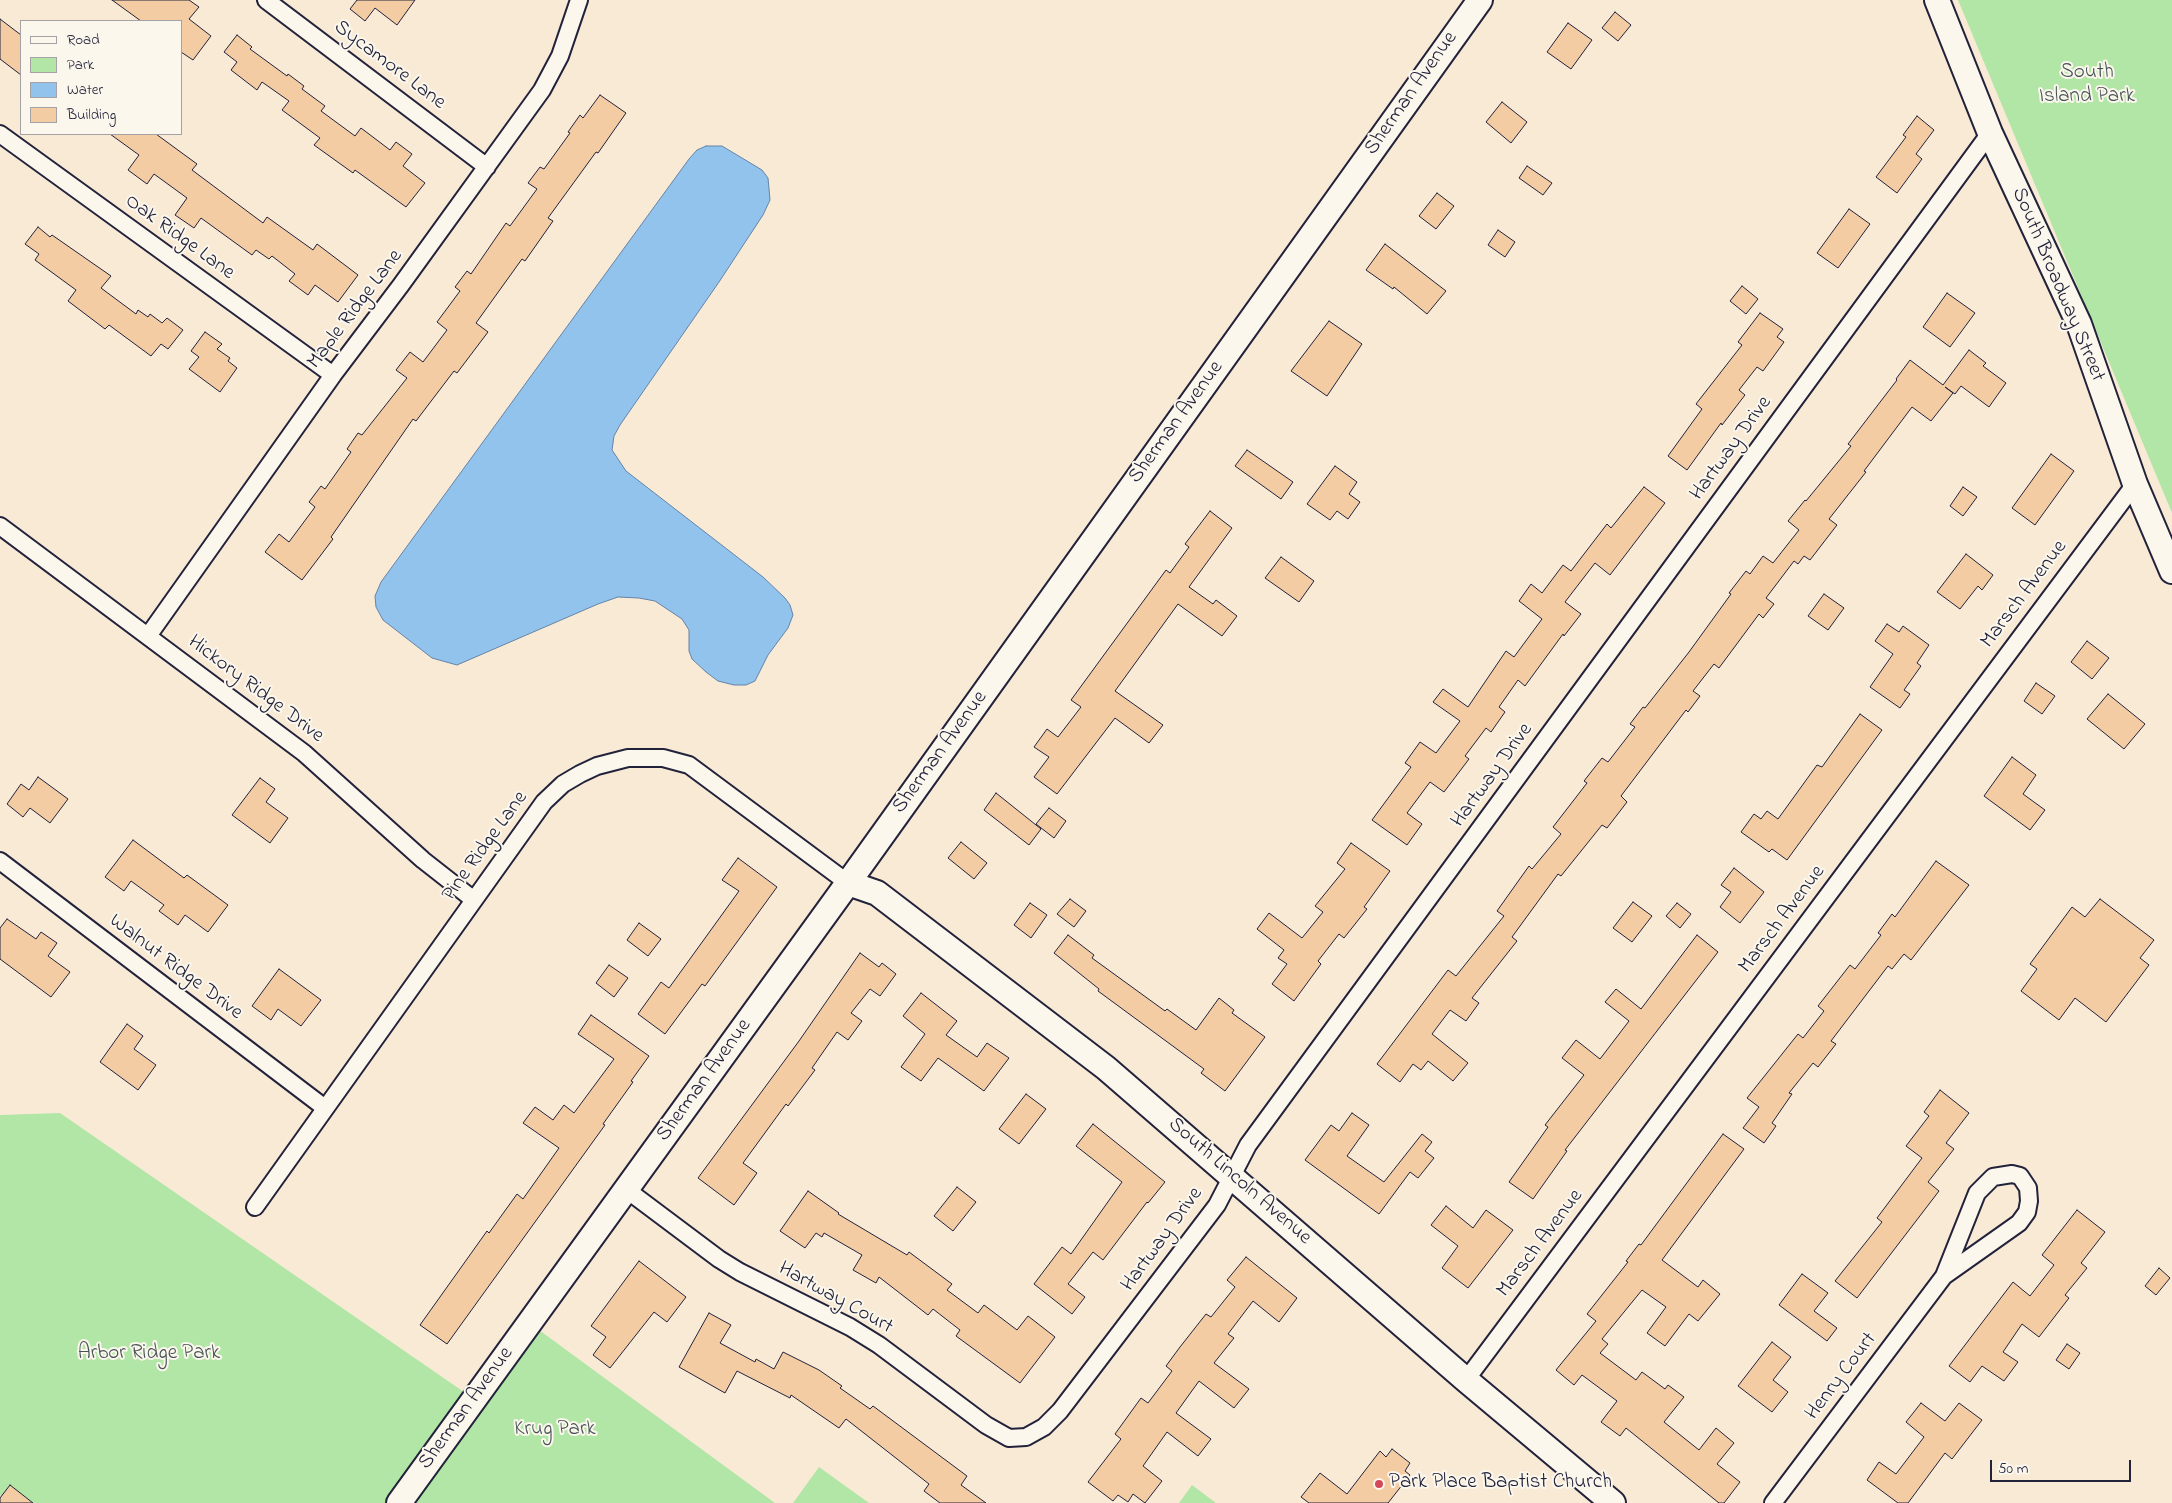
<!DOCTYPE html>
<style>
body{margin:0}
#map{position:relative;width:2172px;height:1503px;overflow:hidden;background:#f9ead6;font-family:"Indie Flower",sans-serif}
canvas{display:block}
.legend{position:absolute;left:20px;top:20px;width:162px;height:115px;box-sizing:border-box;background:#fbf7ec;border:1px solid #a4a2a5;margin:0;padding:6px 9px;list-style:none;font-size:15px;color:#22223b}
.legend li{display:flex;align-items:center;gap:10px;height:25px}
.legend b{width:25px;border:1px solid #a4a2a5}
.scale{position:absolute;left:1990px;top:1460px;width:141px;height:22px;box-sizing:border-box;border:2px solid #22223b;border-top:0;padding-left:6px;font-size:15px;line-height:18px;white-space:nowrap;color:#22223b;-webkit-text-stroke:4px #fbf7ec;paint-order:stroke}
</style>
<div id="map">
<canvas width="2172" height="1503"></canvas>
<ul class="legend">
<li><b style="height:6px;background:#fbf7ec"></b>Road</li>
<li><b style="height:14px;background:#b2e6a7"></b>Park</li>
<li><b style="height:14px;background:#91c3ed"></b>Water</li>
<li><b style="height:14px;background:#f3cca3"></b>Building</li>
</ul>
<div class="scale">50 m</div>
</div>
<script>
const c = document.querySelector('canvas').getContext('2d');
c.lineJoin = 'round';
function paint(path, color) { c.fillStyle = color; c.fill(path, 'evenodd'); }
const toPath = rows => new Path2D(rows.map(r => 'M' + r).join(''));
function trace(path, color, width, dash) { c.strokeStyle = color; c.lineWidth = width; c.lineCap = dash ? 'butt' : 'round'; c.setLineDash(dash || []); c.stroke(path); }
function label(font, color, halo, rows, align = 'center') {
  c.font = font + ' "Indie Flower",sans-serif'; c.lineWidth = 4; c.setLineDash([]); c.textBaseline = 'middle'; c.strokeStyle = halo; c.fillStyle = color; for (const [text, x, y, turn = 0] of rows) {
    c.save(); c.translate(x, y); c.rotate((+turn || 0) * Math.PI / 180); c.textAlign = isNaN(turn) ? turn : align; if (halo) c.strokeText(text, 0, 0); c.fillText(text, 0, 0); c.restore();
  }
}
const green = toPath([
 [1958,0,2172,0,2172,513],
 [60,1113,474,1399,394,1503,10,1503,0,1495,0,1115],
 [539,1330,775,1503,412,1503],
 [819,1467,869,1503,793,1503],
 [1192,1485,1216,1503,1179,1503]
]);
const water = toPath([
 [706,146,722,146,762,170,768,178,770,200,763,215,719,282,620,425,614,436,612,450,626,471,763,577,785,598,790,605,793,615,788,628,768,655,755,681,746,685,734,685,718,681,706,672,692,659,689,651,689,630,682,619,655,601,639,598,618,597,598,604,457,665,432,658,383,620,376,607,375,596,381,582,689,159,697,150,706,146]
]);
const building = toPath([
 [112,0,189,0,199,7,189,19,211,36,193,60,181,52,181,21,141,21,112,0],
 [357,0,415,0,397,25,375,8,365,21,350,9,357,0],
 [1615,12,1631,25,1618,41,1602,28,1615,12],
 [0,19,21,35,21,75,0,59,0,19],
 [1568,23,1592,40,1571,69,1547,52,1568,23],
 [237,35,252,47,250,49,287,76,288,74,304,86,302,89,325,106,321,111,355,136,361,128,390,150,396,142,412,154,403,166,425,183,406,207,355,170,353,173,314,145,320,138,282,110,289,101,262,82,257,90,231,70,237,62,224,52,237,35],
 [600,95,626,113,598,153,596,152,548,218,553,221,525,261,522,259,476,323,488,332,457,373,454,371,416,421,413,419,331,537,333,539,302,580,265,552,279,534,289,542,315,507,309,502,321,486,325,489,351,452,347,449,358,433,362,435,407,378,396,370,410,352,423,362,447,330,437,322,460,291,455,287,467,271,471,274,506,223,510,226,537,189,528,183,540,167,544,169,570,133,568,132,580,115,583,118,600,95],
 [1502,102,1527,122,1511,143,1486,122,1502,102],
 [1917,116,1934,130,1916,154,1922,159,1897,193,1876,177,1906,137,1903,135,1917,116],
 [110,134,156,134,197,164,192,170,263,223,267,217,313,250,317,244,358,275,338,302,315,285,308,295,289,281,295,274,272,256,269,259,256,250,252,255,201,218,194,228,175,215,187,198,154,174,147,184,128,170,139,155,110,134],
 [1527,166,1552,183,1543,195,1519,178,1527,166],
 [1437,193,1454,206,1436,229,1419,216,1437,193],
 [1849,209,1870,224,1838,268,1817,253,1849,209],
 [38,227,50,237,52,235,111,276,101,288,136,314,138,310,148,317,150,314,162,323,167,318,183,330,168,349,161,344,151,356,109,325,105,329,68,301,76,290,35,260,39,254,25,244,38,227],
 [1498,230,1515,242,1505,257,1488,245,1498,230],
 [1385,244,1446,291,1427,314,1394,287,1393,289,1366,270,1385,244],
 [1742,286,1758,299,1746,314,1730,301,1742,286],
 [1947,293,1975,313,1950,347,1923,327,1947,293],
 [1760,313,1783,329,1777,337,1784,342,1763,371,1757,367,1739,390,1745,395,1722,425,1721,423,1687,470,1668,456,1702,409,1696,404,1742,345,1738,342,1760,313],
 [1329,321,1362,344,1327,396,1291,371,1329,321],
 [205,332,222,344,217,349,230,358,228,361,237,368,220,392,189,369,199,357,191,351,205,332],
 [1969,350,1986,363,1983,366,2006,383,1989,407,1961,386,1955,394,1945,387,1953,393,1931,421,1912,407,1864,471,1866,472,1829,519,1837,525,1810,560,1804,556,1798,564,1794,561,1766,598,1774,604,1763,618,1759,614,1719,668,1714,664,1693,691,1700,696,1688,712,1686,710,1621,796,1627,802,1607,828,1602,825,1561,876,1558,874,1512,937,1517,941,1472,998,1479,1003,1466,1021,1450,1010,1432,1034,1468,1063,1453,1081,1428,1061,1421,1070,1413,1064,1400,1082,1377,1064,1448,970,1456,976,1504,916,1497,911,1529,866,1532,869,1561,834,1553,827,1587,783,1584,781,1602,758,1608,762,1635,727,1630,724,1643,707,1645,708,1689,652,1731,594,1729,593,1746,571,1750,574,1763,556,1773,563,1799,530,1788,521,1805,500,1806,501,1851,446,1848,444,1897,380,1896,379,1910,360,1943,385,1969,350],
 [1247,450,1293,482,1281,499,1235,466,1247,450],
 [2051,454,2074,471,2035,525,2012,508,2051,454],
 [1335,466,1357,482,1349,494,1360,502,1348,519,1337,511,1330,520,1307,504,1335,466],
 [1644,487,1665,503,1610,575,1595,563,1565,602,1581,614,1564,636,1563,634,1525,686,1518,680,1499,707,1505,712,1491,732,1486,728,1465,756,1469,759,1444,792,1430,782,1407,813,1422,824,1407,845,1372,820,1411,767,1405,763,1420,742,1436,753,1460,721,1433,702,1443,689,1468,707,1506,651,1514,657,1542,619,1519,601,1531,584,1542,593,1563,565,1571,571,1607,524,1611,528,1644,487],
 [1963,487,1977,497,1963,516,1950,506,1963,487],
 [1210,511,1232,528,1189,587,1213,604,1216,600,1237,616,1222,636,1178,604,1115,691,1163,725,1149,743,1115,718,1057,794,1034,777,1049,757,1034,747,1047,729,1058,737,1081,707,1071,700,1166,570,1170,573,1189,547,1185,544,1210,511],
 [1966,554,1993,575,1982,590,1978,586,1960,609,1937,592,1966,554],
 [1281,557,1314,581,1299,602,1265,578,1281,557],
 [1824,594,1844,608,1828,630,1808,616,1824,594],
 [1887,624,1899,632,1903,626,1929,645,1917,663,1921,666,1904,690,1910,694,1900,708,1870,687,1893,654,1875,641,1887,624],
 [2087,641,2109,658,2092,679,2071,662,2087,641],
 [2036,683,2055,696,2042,714,2024,701,2036,683],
 [2108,694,2145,724,2124,749,2087,719,2108,694],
 [1860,714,1882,730,1787,860,1772,849,1769,852,1741,832,1754,814,1761,819,1767,811,1778,819,1817,765,1822,767,1860,714],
 [2012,757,2036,775,2023,794,2045,810,2030,830,1984,796,2012,757],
 [38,777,68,799,50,823,30,808,23,817,7,804,21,784,29,790,38,777],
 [260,778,275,789,266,802,288,818,270,843,232,815,260,778],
 [996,793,1041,829,1029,845,984,810,996,793],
 [1049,808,1066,821,1054,838,1036,824,1049,808],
 [133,840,184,878,187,875,228,905,208,932,185,915,178,925,159,911,164,905,131,881,124,891,105,877,133,840],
 [961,842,987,863,974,879,948,858,961,842],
 [1351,843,1390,871,1364,907,1367,909,1344,938,1339,934,1318,961,1321,964,1294,1001,1272,984,1287,964,1278,958,1284,950,1257,929,1269,913,1302,938,1323,912,1315,906,1345,869,1337,863,1351,843],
 [738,858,777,887,705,986,702,984,665,1034,638,1014,661,982,669,988,739,891,722,880,738,858],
 [1936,861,1969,885,1911,960,1904,954,1892,969,1888,966,1831,1041,1836,1044,1818,1067,1813,1063,1789,1093,1792,1094,1772,1123,1776,1126,1764,1143,1743,1128,1759,1107,1747,1098,1798,1034,1803,1038,1824,1011,1818,1006,1850,965,1855,969,1881,935,1878,933,1892,914,1895,917,1936,861],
 [1734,868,1764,892,1740,923,1720,907,1731,892,1721,885,1734,868],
 [1070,899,1086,911,1074,927,1057,914,1070,899],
 [2100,899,2154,940,2140,958,2149,965,2106,1022,2075,998,2059,1020,2021,991,2037,969,2030,964,2072,907,2085,917,2100,899],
 [1633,902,1652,916,1632,942,1613,928,1633,902],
 [1030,903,1047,915,1031,938,1014,925,1030,903],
 [1677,903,1691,914,1680,928,1666,916,1677,903],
 [7,919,36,939,41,932,57,943,48,956,70,972,51,997,0,959,0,928,7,919],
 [639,923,661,939,648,956,627,940,639,923],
 [1068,935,1094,955,1092,958,1165,1011,1167,1009,1196,1030,1219,998,1234,1010,1232,1013,1265,1037,1225,1091,1201,1073,1204,1069,1098,991,1099,989,1054,953,1068,935],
 [1697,935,1718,952,1565,1150,1567,1151,1533,1199,1509,1182,1548,1127,1545,1125,1584,1075,1562,1058,1576,1040,1600,1059,1629,1021,1605,1002,1616,989,1641,1009,1697,935],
 [860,953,879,967,882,963,896,974,880,996,870,989,851,1013,862,1021,848,1040,837,1032,812,1068,815,1070,788,1106,786,1104,743,1163,757,1173,734,1205,698,1178,799,1041,860,953],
 [609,965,628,978,614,997,596,983,609,965],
 [279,969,321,1000,301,1026,278,1009,271,1020,252,1006,279,969],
 [921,993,957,1021,946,1035,977,1057,987,1043,1009,1058,984,1091,938,1058,921,1081,901,1067,925,1034,903,1016,921,993],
 [591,1015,649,1056,631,1081,633,1082,603,1124,605,1125,447,1344,420,1325,487,1231,489,1233,517,1194,523,1199,559,1148,523,1123,535,1107,553,1120,564,1105,574,1113,614,1059,578,1034,591,1015],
 [127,1024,143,1036,134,1049,156,1065,138,1090,100,1062,127,1024],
 [1940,1090,1969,1113,1946,1143,1954,1149,1928,1182,1939,1191,1857,1298,1835,1281,1882,1222,1877,1218,1922,1158,1906,1146,1929,1116,1924,1112,1940,1090],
 [1026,1094,1046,1109,1019,1144,999,1129,1026,1094],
 [1352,1113,1369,1125,1347,1156,1384,1182,1422,1134,1432,1142,1425,1151,1434,1158,1418,1178,1410,1172,1379,1214,1305,1160,1331,1125,1339,1131,1352,1113],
 [1093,1124,1165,1182,1148,1203,1147,1202,1103,1260,1093,1252,1068,1284,1085,1297,1072,1314,1034,1284,1062,1247,1071,1254,1122,1182,1076,1146,1093,1124],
 [1723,1134,1744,1149,1662,1260,1698,1287,1703,1280,1720,1294,1698,1321,1689,1314,1665,1346,1647,1333,1666,1307,1642,1290,1602,1339,1608,1344,1600,1353,1636,1380,1642,1372,1665,1389,1668,1385,1684,1397,1664,1422,1699,1450,1716,1428,1734,1443,1717,1464,1740,1482,1724,1503,1719,1503,1626,1428,1620,1436,1601,1422,1617,1401,1582,1375,1574,1385,1556,1370,1596,1321,1587,1314,1628,1262,1626,1261,1639,1244,1641,1245,1723,1134],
 [957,1187,976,1202,953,1231,934,1216,957,1187],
 [808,1191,839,1213,838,1214,907,1255,909,1252,952,1284,947,1290,978,1313,984,1305,1017,1330,1028,1316,1055,1337,1020,1383,956,1336,960,1330,933,1309,928,1315,879,1277,876,1283,853,1270,862,1255,824,1233,822,1237,816,1233,805,1248,780,1231,808,1191],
 [1446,1206,1473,1228,1486,1210,1513,1230,1468,1288,1442,1268,1458,1246,1431,1225,1446,1206],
 [2077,1210,2105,1232,2081,1263,2087,1268,2065,1295,2069,1298,2039,1337,2022,1324,2003,1352,2018,1362,2004,1381,1982,1366,1970,1382,1949,1366,2013,1282,2030,1296,2054,1265,2042,1255,2077,1210],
 [1246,1257,1297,1298,1279,1322,1253,1301,1228,1334,1234,1338,1214,1363,1249,1389,1234,1408,1199,1381,1176,1413,1211,1439,1198,1456,1167,1432,1143,1466,1162,1481,1145,1503,1133,1494,1128,1502,1118,1495,1113,1501,1088,1482,1121,1439,1115,1434,1141,1398,1148,1403,1172,1371,1166,1366,1180,1347,1206,1314,1211,1317,1235,1287,1227,1280,1246,1257],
 [639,1261,686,1297,667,1322,654,1312,610,1368,593,1355,606,1337,591,1326,639,1261],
 [2159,1268,2170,1278,2156,1295,2145,1286,2159,1268],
 [1802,1274,1828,1293,1814,1311,1837,1328,1827,1341,1779,1305,1802,1274],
 [709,1313,731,1325,720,1343,755,1362,756,1359,774,1369,783,1352,819,1370,842,1386,840,1388,870,1409,873,1406,967,1476,961,1485,986,1503,940,1503,924,1491,929,1484,846,1419,839,1428,791,1395,790,1398,737,1371,725,1393,679,1367,709,1313],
 [1772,1342,1791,1357,1773,1380,1788,1392,1772,1412,1738,1386,1772,1342],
 [2067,1344,2080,1353,2069,1369,2056,1360,2067,1344],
 [1921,1403,1945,1421,1959,1403,1982,1420,1952,1459,1945,1453,1908,1503,1898,1503,1867,1480,1879,1462,1896,1474,1924,1437,1906,1422,1921,1403],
 [1392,1449,1410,1463,1405,1471,1410,1475,1388,1503,1309,1503,1301,1497,1320,1473,1347,1494,1380,1451,1386,1457,1392,1449],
 [10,1485,33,1503,0,1503,0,1498,10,1485]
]);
const street = toPath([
 [266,0,487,167],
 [0,134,333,375],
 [0,526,304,753,423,860,474,900],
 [148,636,333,375,401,285,542,90,560,56,579,0],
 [0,861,325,1108],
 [627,1190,719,1259,740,1272,850,1327,879,1345,986,1425,1009,1438,1026,1437,1044,1427,1060,1411,1217,1205,1248,1145,1990,133],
 [255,1207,544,802,563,784,580,774,597,766,628,758,663,758,689,765,848,883],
 [1466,1380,2135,484],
 [1773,1503,1944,1276,1977,1193,1993,1177,2012,1174,2020,1176,2028,1188,2029,1201,2027,1212,2019,1223,1944,1276]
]);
const secondary = toPath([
 [1937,0,1990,133,2079,324,2135,484,2172,571],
 [848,883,877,893,1106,1068,1466,1380,1613,1503],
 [399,1503,848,883,1480,0]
]);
const markers = [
 [1379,1484,5,"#d1495b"]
];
const streetNames = [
 ["Sycamore Lane",389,66,37],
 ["Sherman Avenue",1412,94,-55],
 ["Oak Ridge Lane",179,238,36],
 ["South Broadway Street",2057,285,67],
 ["Maple Ridge Lane",356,310,-53],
 ["Sherman Avenue",1177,423,-54],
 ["Hartway Drive",1732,449,-54],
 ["Marsch Avenue",2025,595,-53],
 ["Hickory Ridge Drive",255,690,37],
 ["Sherman Avenue",941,753,-54],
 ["Hartway Drive",1493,776,-54],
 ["Pine Ridge Lane",486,847,-54],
 ["Marsch Avenue",1783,920,-53],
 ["Walnut Ridge Drive",175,968,37],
 ["Sherman Avenue",705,1081,-54],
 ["South Lincoln Avenue",1239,1182,41],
 ["Hartway Drive",1163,1240,-54],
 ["Marsch Avenue",1541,1244,-53],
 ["Hartway Court",835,1299,29],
 ["Henry Court",1842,1377,-53],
 ["Sherman Avenue",467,1409,-54]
];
const parkNames = [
 ["South",2087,74],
 ["Island Park",2087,98],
 ["Arbor Ridge Park",149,1355],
 ["Krug Park",555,1431]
];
const poiNames = [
 ["Park Place Baptist Church",1389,1484]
];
paint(green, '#b2e6a7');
paint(water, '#91c3ed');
trace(water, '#6583a6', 1);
paint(building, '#f3cca3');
trace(building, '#22223b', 1);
trace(street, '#22223b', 20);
trace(secondary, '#22223b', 28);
trace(street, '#fbf7ec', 16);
trace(secondary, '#fbf7ec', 24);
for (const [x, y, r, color] of markers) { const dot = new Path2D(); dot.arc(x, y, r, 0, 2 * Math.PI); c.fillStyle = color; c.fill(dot); trace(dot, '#fbf7ec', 2); }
label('21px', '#22223b', '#fbf7ec', streetNames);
label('21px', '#465356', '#fbf7ec', parkNames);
label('21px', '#22223b', '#fbf7ec', poiNames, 'left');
</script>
